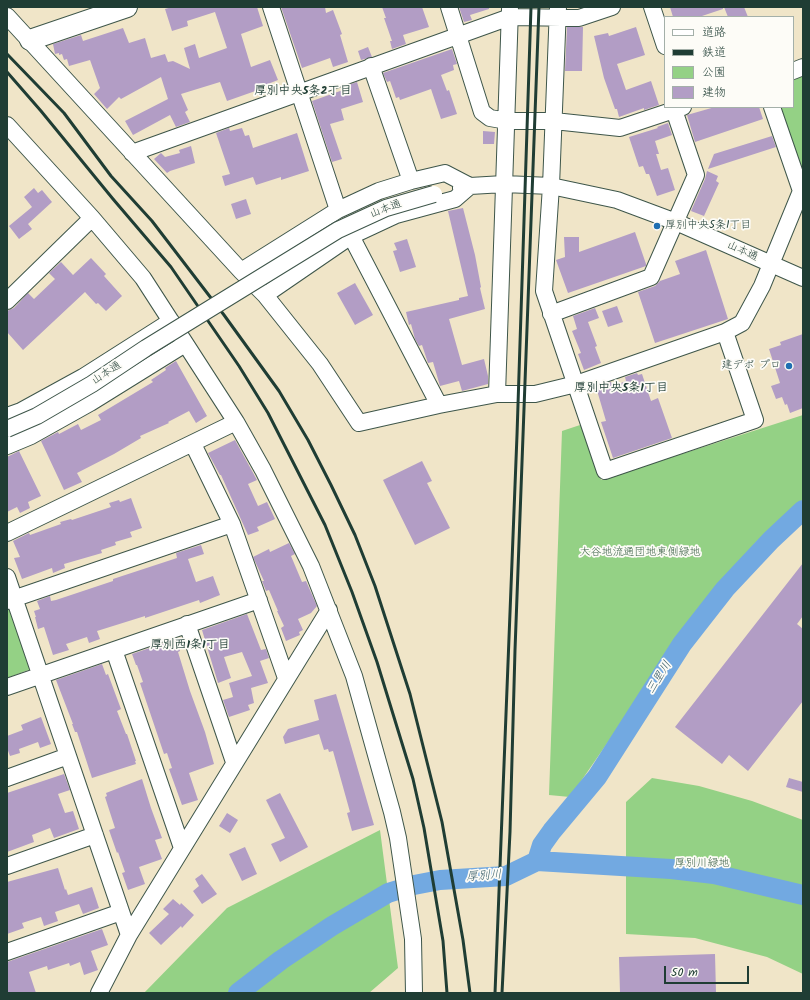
<!DOCTYPE html>
<meta charset="utf-8">
<style>
body{margin:0}
#map{position:relative;width:810px;height:1000px;overflow:hidden;background:#f0e5c8;font-family:Kalam,"Klee One",sans-serif}
canvas{display:block}
.frame{position:absolute;inset:0;border:8px solid #1f3d34;pointer-events:none}
.legend{position:absolute;left:664px;top:16px;width:130px;height:92px;box-sizing:border-box;background:#fdfcf7;border:1px solid #a4b0a9;margin:0;padding:5px 7px;list-style:none;font-size:12px;color:#1f3d34}
.legend li{display:flex;align-items:center;gap:8px;height:20px}
.legend b{width:20px;border:1px solid #a4b0a9}
.scale{position:absolute;left:664px;top:966px;width:85px;height:18px;box-sizing:border-box;border:2px solid #1f3d34;border-top:0;padding-left:5px;font-size:12px;line-height:14px;white-space:nowrap;color:#1f3d34;-webkit-text-stroke:3px #fdfcf7;paint-order:stroke}
</style>
<div id="map">
<canvas width="810" height="1000"></canvas>
<div class="frame"></div>
<ul class="legend">
<li><b style="height:5px;background:#fff"></b>道路</li>
<li><b style="height:5px;background:#1f3d34"></b>鉄道</li>
<li><b style="height:11px;background:#94d185"></b>公園</li>
<li><b style="height:11px;background:#b29dc5"></b>建物</li>
</ul>
<div class="scale">50 m</div>
</div>
<script>
const c = document.querySelector('canvas').getContext('2d');
c.lineJoin = 'round';
function paint(path, color) { c.fillStyle = color; c.fill(path, 'evenodd'); }
const toPath = rows => new Path2D(rows.map(r => 'M' + r).join(''));
function trace(path, color, width, dash) { c.strokeStyle = color; c.lineWidth = width; c.lineCap = dash ? 'butt' : 'round'; c.setLineDash(dash || []); c.stroke(path); }
function label(font, color, halo, rows, align = 'center') {
  c.font = font + ' Kalam,"Klee One",sans-serif'; c.lineWidth = 3.5; c.setLineDash([]); c.textBaseline = 'middle'; c.strokeStyle = halo; c.fillStyle = color; for (const [text, x, y, turn = 0] of rows) {
    c.save(); c.translate(x, y); c.rotate((+turn || 0) * Math.PI / 180); c.textAlign = isNaN(turn) ? turn : align; if (halo) c.strokeText(text, 0, 0); c.fillText(text, 0, 0); c.restore();
  }
}
const green = toPath([
 [803,76,803,179,776,107,793,107,793,80],
 [803,415,803,500,757,541,706,600,570,797,549,795,562,431,583,424,601,480],
 [11,605,31,669,7,678,7,606],
 [652,778,699,786,752,801,803,820,803,974,767,957,695,938,626,934,626,802],
 [380,830,398,968,369,993,144,993,227,908]
]);
const river = toPath([
 [537,861,542,845,552,831,597,777,682,644,725,589,771,540,803,510],
 [238,993,281,960,332,926,388,893,414,885,440,880,506,876,537,861,671,869,714,874,803,895]
]);
const building = toPath([
 [172,7,257,7,263,26,241,34,251,67,270,60,278,80,260,87,261,89,227,101,220,82,181,94,188,110,185,112,190,122,176,127,170,115,133,135,125,121,168,99,161,77,121,99,119,97,107,109,94,94,100,88,90,60,69,66,67,59,64,60,62,54,59,55,59,53,55,54,53,44,81,35,83,41,123,28,129,43,145,38,151,58,165,54,168,62,173,61,190,69,184,48,195,44,199,58,227,48,215,12,187,21,188,26,172,31,165,9],
 [281,7,325,7,326,13,333,10,342,34,340,35,348,62,333,67,330,58,302,68],
 [382,7,422,7,429,27,403,35,406,44,392,49,390,41,392,41,384,18,386,18],
 [459,7,489,7,489,9,470,15,472,20,464,22],
 [670,7,723,7,723,9,699,17,673,17],
 [724,7,744,7,748,17,728,17],
 [567,27,583,27,582,71,565,71],
 [636,27,645,55,617,64,626,90,651,81,659,105,644,110,644,108,619,117,617,109,615,109,604,78,594,36,608,33,609,36],
 [368,47,372,57,361,60,358,51],
 [452,49,457,64,453,65,454,70,441,75,447,91,449,90,457,114,441,119,431,89,400,100,399,97,396,98,390,81,387,82,383,73],
 [357,82,363,102,341,109,344,120,330,124,342,159,332,162,312,101,343,90,342,87],
 [715,107,759,107,763,119,695,142,687,115],
 [668,123,672,135,655,141,659,154,656,154,661,170,668,168,675,190,657,196,649,174,646,174,643,166,639,167,629,137,658,128,657,127],
 [229,128,230,131,242,128,245,136,249,135,253,148,297,133,309,171,281,180,281,177,256,185,253,177,225,186,222,176,230,174,216,133],
 [483,131,495,132,494,144,483,144],
 [772,136,776,147,708,169,714,154],
 [191,146,195,163,170,171,167,173,154,159,161,153,165,157,180,153,179,150],
 [707,171,718,176,716,181,719,183,704,216,691,211,705,179],
 [34,188,38,193,42,190,52,202,28,224,32,229,19,239,9,226,32,207,24,197],
 [246,199,251,214,236,219,231,204],
 [463,208,475,255,481,287,480,288,485,309,449,319,462,365,484,359,488,376,488,384,462,391,459,381,440,386,433,362,428,363,422,345,419,346,415,339,411,324,409,325,406,312,459,300,459,298,468,296,448,211],
 [635,232,646,264,646,266,568,293,556,260,565,257,564,237,579,237,579,252],
 [407,239,416,267,400,272,393,251,397,250,394,243],
 [706,250,728,319,655,343,638,292,655,286,660,281,680,274,675,261],
 [91,258,106,274,104,276,122,296,106,311,98,303,96,304,85,292,23,350,7,332,7,311,14,308,28,293,34,299,55,279,49,273,61,262,73,275],
 [355,283,373,315,355,325,337,293],
 [617,306,623,322,608,327,602,311],
 [595,308,599,318,588,322,597,346,595,347,601,363,584,370,578,354,581,353,572,331,577,329,573,316],
 [803,334,803,408,790,413,787,404,785,405,782,397,776,399,771,386,780,383,769,349,781,345,780,342],
 [176,361,207,416,196,423,189,411,168,422,169,423,140,436,141,438,114,454,77,473,82,482,64,490,41,441,58,432,59,434,78,424,81,430,101,420,98,415,153,382,151,380,166,370,165,368],
 [637,373,638,375,642,374,651,401,658,398,672,438,613,458,601,422,606,421,596,387,611,382,613,386,626,381,625,377],
 [235,440,257,480,248,484,258,506,267,502,275,519,257,527,259,531,248,535,221,475,220,475,208,453],
 [19,451,41,496,28,502,30,508,20,513,17,507,7,512,7,457],
 [422,461,432,481,427,483,450,528,415,545,383,480],
 [131,498,142,528,130,532,132,537,115,542,116,545,101,550,102,553,64,564,65,568,53,573,52,568,22,579,14,558,20,557,13,541,29,533,30,535,61,524,60,522,71,519,72,520,111,507,109,503,119,500,120,502],
 [289,543,295,554,291,556,302,582,306,581,317,606,311,613,298,619,303,630,299,632,300,635,286,641,281,628,284,626,277,611,278,611,269,590,266,591,262,581,264,581,253,557,269,549,270,552],
 [201,545,204,554,188,559,196,582,213,576,220,595,200,603,199,600,145,618,145,616,97,631,100,639,89,643,87,637,66,644,69,650,53,655,44,627,38,629,35,617,36,617,34,611,40,609,37,601,50,596,51,601,56,600,113,581,113,579,177,558,176,553],
 [803,563,803,616,797,624,803,629,803,701,748,771,729,755,722,764,675,727],
 [247,614,261,650,266,649,269,658,260,661,268,683,251,688,254,703,248,705,250,710,229,717,223,700,233,697,229,683,252,676,242,652,224,657,231,678,218,683,202,630],
 [176,639,180,651,178,652,190,691,205,732,214,764,189,773,198,800,182,805,169,769,172,768,167,753,164,754,140,683,143,682,137,665,136,665,132,654],
 [102,664,106,675,108,674,115,693,121,709,117,711,126,734,127,734,136,761,135,761,136,764,92,778,77,732,75,732,72,724,73,724,56,680],
 [336,694,374,825,352,831,347,813,350,812,333,751,329,752,328,749,324,750,319,734,285,744,283,737,288,729,319,720,314,700],
 [41,717,51,744,40,748,38,742,19,749,20,753,10,756,7,748,7,736,23,730,21,725],
 [64,774,70,790,58,794,65,813,73,811,79,829,54,838,50,828,32,835,34,842,7,852,7,793],
 [789,778,803,782,803,792,786,787],
 [142,779,151,808,162,838,155,840,162,859,139,867,145,884,128,890,122,873,125,872,118,852,117,853,109,830,115,828,105,797,107,796,106,793],
 [280,793,308,847,280,862,271,844,285,838,266,800],
 [227,813,238,820,230,833,219,826],
 [245,847,257,874,242,881,229,854],
 [58,868,65,890,66,889,68,895,92,887,99,908,83,914,79,904,55,912,58,921,44,926,41,917,22,923,24,928,7,934,7,882],
 [202,874,217,894,202,904,193,891,199,886,195,879],
 [173,899,180,905,181,903,194,915,182,928,181,926,161,945,149,933,169,914,163,909],
 [102,929,108,945,91,951,98,970,84,975,80,962,70,966,69,963,48,970,47,966,29,972,36,993,7,993,7,962],
 [715,954,716,993,620,993,619,957]
]);
const minor = toPath([
 [271,7,338,210],
 [449,7,482,112,490,118,507,121,554,121,620,128,683,107],
 [558,7,551,186,544,291,605,471,755,420,725,332],
 [652,7,665,46],
 [7,16,241,271,265,295,320,364,359,423,439,405,497,394,535,394,576,384,725,332,742,323,762,286,801,191,772,107],
 [371,66,411,181],
 [793,71,803,67],
 [7,125,92,218,143,278,236,422,263,470,311,566,354,676,392,812,398,838,413,939,414,993],
 [132,153,510,17,579,18,612,7],
 [461,188,470,186,504,184,551,186,617,200,676,222,803,278],
 [351,236,439,405],
 [241,271,338,210,379,191,411,181,445,173,470,186,455,199,396,215,351,236,265,295],
 [7,301,92,218],
 [551,314,651,277,696,175,674,110],
 [497,394,510,9],
 [7,416,21,411,83,377,171,321],
 [193,444,232,524,286,678],
 [7,446,31,436,90,403,185,344],
 [7,533,236,422],
 [7,577,129,935],
 [7,601,232,524],
 [187,624,234,762],
 [114,650,182,848],
 [7,687,259,600],
 [7,778,68,756],
 [7,866,95,835],
 [7,952,121,912],
 [99,993,129,935,329,610]
]);
const major = toPath([
 [30,40,127,7]
]);
const rail = toPath([
 [7,54,64,113,111,176,152,221,224,315,279,391,308,440,331,485,355,535,375,586,410,694,442,822,463,940,470,993],
 [7,72,41,111,113,199,171,267,239,366,268,413,325,525,352,592,377,662,413,779,424,828,443,941,447,993],
 [495,993,517,435,531,7],
 [502,993,510,832,515,650,539,7]
]);
const minorBridge = toPath([
 [7,429,37,416,92,384,146,348,338,230,386,208,434,194]
]);
const markers = [
 [657,226,4,"#1f6fb2"],
 [789,366,4,"#1f6fb2"]
];
const streetNames = [
 ["山本通",386,210,-21],
 ["山本通",742,252,24],
 ["山本通",107,374,-33]
];
const poiNames = [
 ["厚別中央5条1丁目",665,226],
 ["建デポ プロ",781,366,"right"]
];
const parkNames = [
 ["大谷地流通団地東側緑地",640,553],
 ["厚別川緑地",702,864]
];
const neighbourhoodNames = [
 ["厚別中央5条2丁目",303,92],
 ["厚別中央5条1丁目",621,389],
 ["厚別西1条1丁目",190,646]
];
const waterNames = [
 ["三里川",660,678,-58],
 ["厚別川",484,877,-4]
];
paint(green, '#94d185');
trace(river, '#72a9e1', 20);
paint(building, '#b29dc5');
trace(minor, '#3e564a', 18);
trace(major, '#3e564a', 22);
trace(minor, '#fff', 16);
trace(major, '#fff', 20);
trace(rail, '#1f3d34', 3);
trace(minorBridge, '#3e564a', 18, []);
trace(minorBridge, '#fff', 16);
for (const [x, y, r, color] of markers) { const dot = new Path2D(); dot.arc(x, y, r, 0, 2 * Math.PI); c.fillStyle = color; c.fill(dot); trace(dot, '#fdfcf7', 1.5); }
label('11px', '#1f3d34', '#fdfcf7', streetNames);
label('11px', '#1f3d34', '#fdfcf7', poiNames, 'left');
label('11px', '#3c6248', '#fdfcf7', parkNames);
label('bold 12px', '#1f3d34', '#fdfcf7', neighbourhoodNames);
label('italic 12px', '#385d68', '#fdfcf7', waterNames);
</script>
